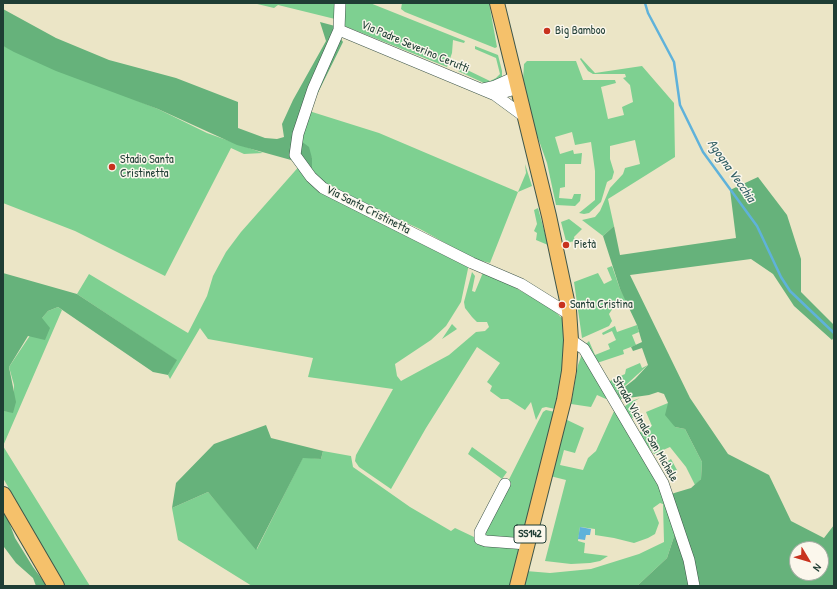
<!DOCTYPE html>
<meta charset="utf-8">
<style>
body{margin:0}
#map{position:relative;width:837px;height:589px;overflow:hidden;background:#ebe5c6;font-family:"Patrick Hand",sans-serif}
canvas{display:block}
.frame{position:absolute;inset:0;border:4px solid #1f3d34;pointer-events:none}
.north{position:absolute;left:789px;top:541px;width:40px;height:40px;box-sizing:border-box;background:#fbf7ec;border:1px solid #a3ada2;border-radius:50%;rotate:128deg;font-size:11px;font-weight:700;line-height:16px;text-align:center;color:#1f3d34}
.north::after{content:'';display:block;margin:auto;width:14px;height:18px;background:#c8321e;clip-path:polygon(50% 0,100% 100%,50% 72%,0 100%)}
</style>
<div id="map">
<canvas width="837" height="589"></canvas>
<div class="frame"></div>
<div class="north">N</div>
</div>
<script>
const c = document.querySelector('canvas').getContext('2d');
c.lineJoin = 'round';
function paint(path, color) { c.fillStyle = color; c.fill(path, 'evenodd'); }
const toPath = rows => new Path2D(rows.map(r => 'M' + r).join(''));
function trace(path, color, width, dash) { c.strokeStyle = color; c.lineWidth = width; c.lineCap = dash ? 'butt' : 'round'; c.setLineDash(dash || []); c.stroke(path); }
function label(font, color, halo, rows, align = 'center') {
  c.font = font + ' "Patrick Hand",sans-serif'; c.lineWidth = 3; c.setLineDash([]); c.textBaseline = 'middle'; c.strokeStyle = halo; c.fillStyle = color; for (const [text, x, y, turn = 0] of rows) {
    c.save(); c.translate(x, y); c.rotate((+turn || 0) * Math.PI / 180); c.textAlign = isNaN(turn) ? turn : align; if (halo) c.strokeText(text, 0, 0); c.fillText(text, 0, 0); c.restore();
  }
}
const green = toPath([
 [253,3,335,3,335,19,278,5,274,8],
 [343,3,370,3,465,41,464,43,453,40,452,53,447,67,342,25],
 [402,3,489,3,497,47,495,48,405,12,401,9],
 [3,46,158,109,207,133,263,153,244,154,231,148,165,276,75,231,3,203],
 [475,46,498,55,502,71,502,76,498,81,486,84,458,71,461,67,490,81,496,78,500,74,496,58,475,49],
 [581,58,595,73,642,66,674,103,675,157,608,199,614,226,603,236,582,220,595,217,600,211,610,188,623,174,625,168,640,164,635,140,610,146,610,159,614,172,612,179,607,182,601,202,589,213,584,214,579,213,595,200,595,171,591,142,575,145,572,132,555,137,560,154,573,150,574,154,582,153,581,164,565,164,565,187,560,188,559,198,572,199,574,194,581,194,580,201,575,206,556,205,547,163,533,124,523,80,524,64,527,61,576,61,583,80,615,80,616,83,601,87,608,119,624,115,622,107,633,102,630,85,623,78,626,77,625,74,593,74,588,71,580,59],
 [309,111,379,133,518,192,526,173,525,164,532,186,518,192,490,263,474,259,420,229,324,186,315,174,312,169,312,158,300,140],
 [302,163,311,179,469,264,461,302,446,326,431,340,395,364,397,376,401,381,449,355,476,332,485,331,489,327,487,322,477,322,472,317,465,308,464,302,472,272,475,276,472,291,475,292,484,270,551,308,563,319,564,339,562,379,555,409,546,407,542,408,536,420,531,402,525,410,508,399,501,399,490,391,492,386,487,382,500,363,477,347,426,428,391,489,359,467,355,461,356,455,393,389,308,377,313,358,208,339,200,328,170,379,168,375,176,360,77,294,89,274,188,333,207,296,213,276,226,252,241,232],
 [538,208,548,245,536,240,537,233,534,231,537,224,534,210],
 [569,219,582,229,574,237,575,241,570,242,566,241,561,222],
 [612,266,620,289,627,302,613,308,609,314,612,321,609,326,582,338,574,282,598,273,604,284,612,280,607,268],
 [58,307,62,310,3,446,90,586,65,586,3,478,3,411,13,412,14,385,9,367,41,319,48,311],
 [452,324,457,329,442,339],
 [637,325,639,332,632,335,636,345,623,350,624,354,597,363,585,345,589,341,595,355,610,349,608,344,616,340,612,331,603,335,602,333,615,326,617,332],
 [582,354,608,396,606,399,597,395,591,407,571,404,578,365],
 [640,363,642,368,648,365,617,393,621,399,619,401,608,382,625,374,626,369],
 [640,398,633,402,638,415,632,418,634,424,622,410,629,402],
 [668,403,675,427,685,429,702,462,701,479,695,485,686,467,670,447,654,454,638,433,652,426,646,412],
 [615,409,656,477,677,527,667,558,637,586,522,586,526,571,550,573,591,569,639,554,664,542,663,504,660,503,653,508,659,523,655,534,648,538,634,543,614,538,595,535,595,529,580,527,578,541,585,543,584,553,608,556,600,561,590,563,571,564,545,561,566,480,550,476,565,419,584,428,575,453,564,450,560,465,583,470,588,458,596,451],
 [546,410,555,412,524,538,488,537,485,535,486,525,543,412],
 [472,447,507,472,502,479,468,454],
 [323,451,351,456,353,467,410,507,451,531,455,528,474,537,480,543,521,548,511,586,252,586,178,540,172,508,208,492,257,549,303,457,321,459],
 [671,459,677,470,668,475,662,465]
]);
const forest = toPath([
 [3,9,56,38,109,60,176,78,238,102,238,128,265,138,277,139,284,137,282,124,293,100,326,41,320,22,335,26,336,31,343,42,309,111,301,141,309,147,312,158,312,169,309,165,237,145,158,109,56,71,14,52,3,46],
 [758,177,787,215,801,259,801,292,834,325,834,337,832,340,794,306,773,274,751,259,630,275,690,398,728,454,769,475,791,521,824,538,834,525,834,586,637,586,667,558,680,518,671,494,691,488,701,479,702,462,685,429,675,427,665,415,668,403,664,394,658,392,649,395,621,399,617,393,635,379,648,365,642,348,633,351,631,347,642,342,637,325,620,289,603,236,614,226,620,255,736,238,730,190],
 [797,549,821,549,821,573,797,573],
 [3,273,77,294,177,360,168,375,153,372,58,307,48,311,42,318,50,328,45,340,28,336,9,367,16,402,13,413,3,411],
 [266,425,271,438,323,451,321,459,303,458,256,550,208,492,172,508,176,483,214,444],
 [3,506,15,538,33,567,47,586,36,586,33,578,16,563,4,547]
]);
const water = toPath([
 [580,527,591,529,590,535,586,535,585,540,578,539]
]);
const stream = toPath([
 [645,3,648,13,674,62,680,105,703,152,757,226,781,277,790,291,834,333]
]);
const minor = toPath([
 [340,3,339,30,313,89,298,134,295,155,311,177,323,188,472,263,521,284,569,314],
 [339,30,495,95,525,117],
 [482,89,495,86,515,77],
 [495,95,518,88],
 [571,340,584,349,663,483,689,560,694,586],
 [505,484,480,532,480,539,486,541,527,544]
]);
const major = toPath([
 [497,3,549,216,569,310,571,340,569,371,564,400,517,586]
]);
const highway = toPath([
 [3,495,56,586]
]);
const markers = [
 [547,31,4,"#c8321e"],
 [112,167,4,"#c8321e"],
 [566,245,4,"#c8321e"],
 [562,305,4,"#c8321e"]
];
const shields = [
 [530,534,32]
];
const shieldNames = [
 ["SS142",530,534]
];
const poiNames = [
 ["Big Bamboo",555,31],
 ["Stadio Santa",120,160],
 ["Cristinetta",120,174],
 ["Pietà",574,245],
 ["Santa Cristina",570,305]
];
const streetNames = [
 ["Via Padre Severino Cerutti",415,47,23],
 ["Via Santa Cristinetta",368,210,27],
 ["Strada Vicinale San Michele",645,429,60]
];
const waterNames = [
 ["Agogna Vecchia",731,171,55]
];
paint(green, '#7ed091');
paint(forest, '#66b27b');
paint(water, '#5fb2da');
trace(stream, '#5fb2da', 2.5);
trace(minor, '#3e564a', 12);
trace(major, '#3e564a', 16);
trace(highway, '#3e564a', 18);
trace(minor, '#fff', 11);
trace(major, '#f5c16b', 14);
trace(highway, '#f5c16b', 16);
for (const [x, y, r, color] of markers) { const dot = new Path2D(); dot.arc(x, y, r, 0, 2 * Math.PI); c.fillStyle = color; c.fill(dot); trace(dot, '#fbf7ec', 1.5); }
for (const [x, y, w] of shields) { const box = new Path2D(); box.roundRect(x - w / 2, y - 9, w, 18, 3); c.fillStyle = '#fbf7ec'; c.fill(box); trace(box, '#1f3d34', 1); }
label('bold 11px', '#1f3d34', null, shieldNames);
label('12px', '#1f3d34', '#fbf7ec', poiNames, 'left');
label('12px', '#1f3d34', '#fbf7ec', streetNames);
label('italic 13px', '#326066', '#fbf7ec', waterNames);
</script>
